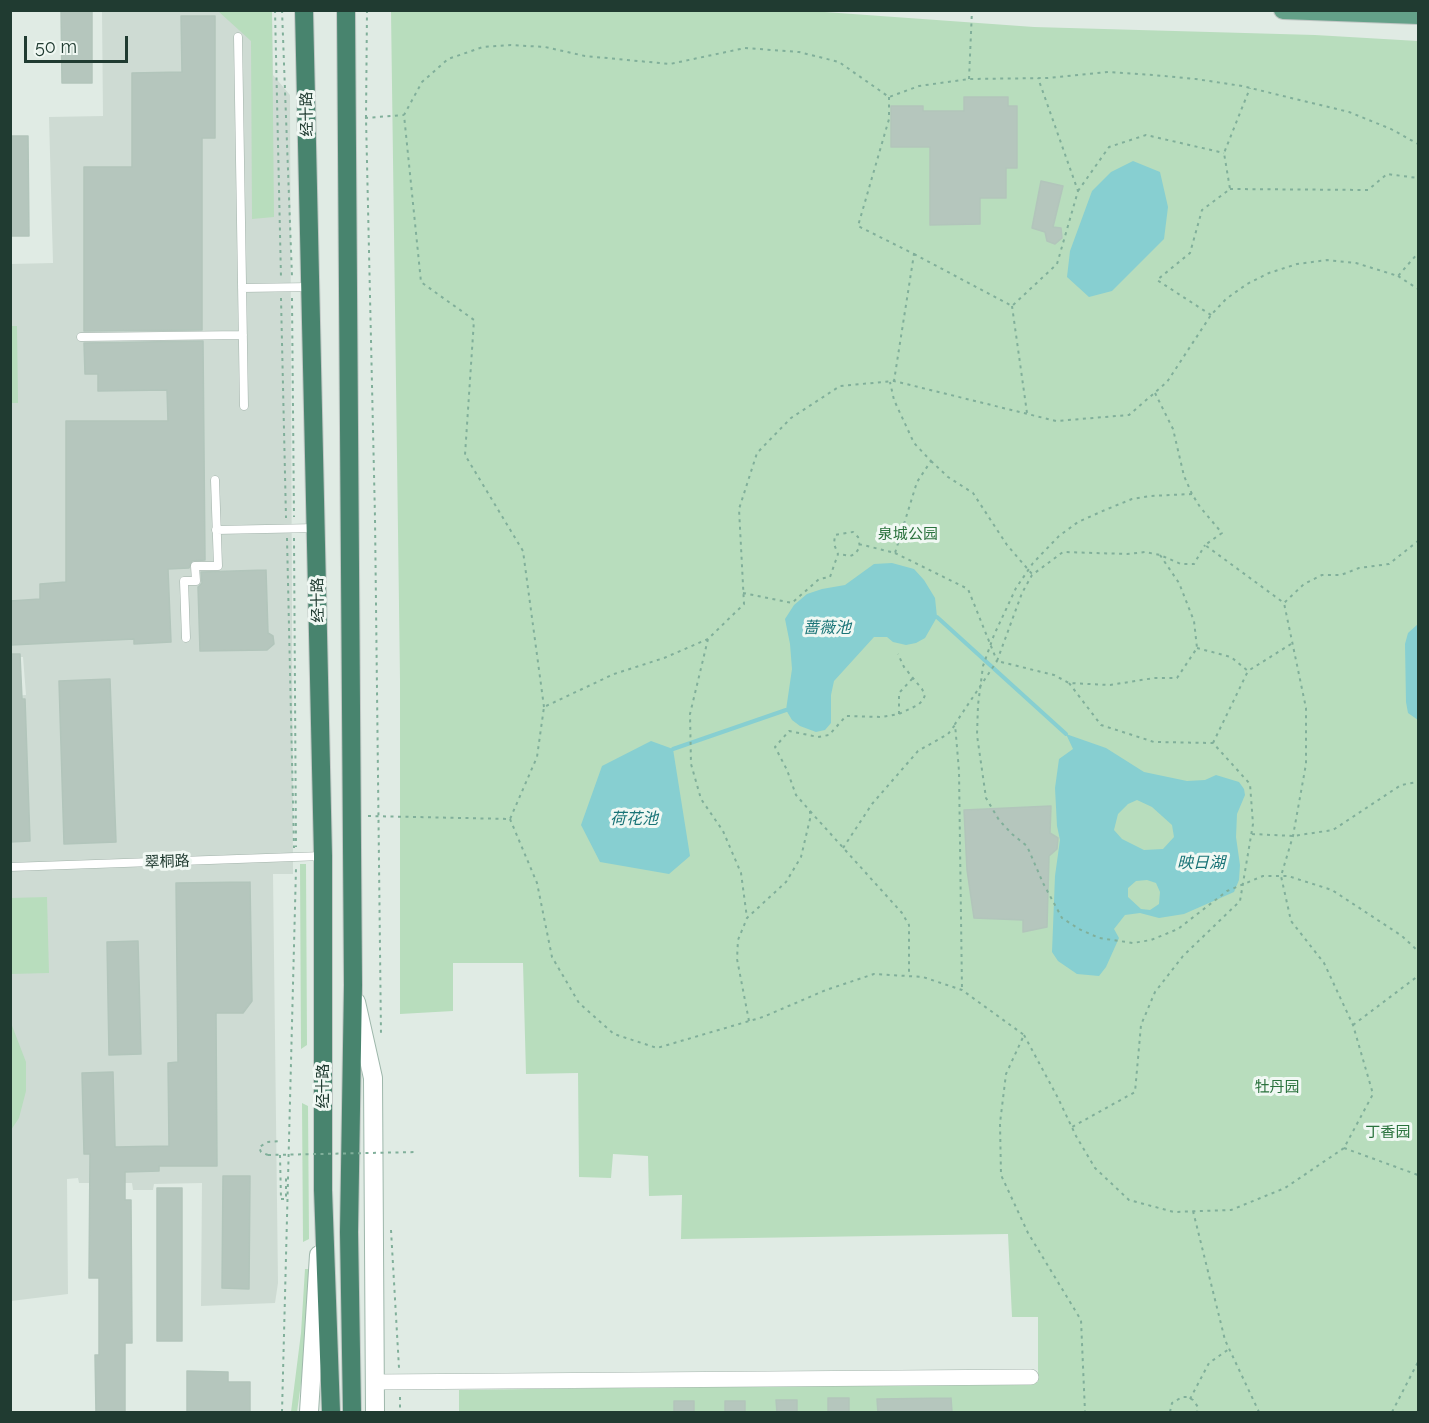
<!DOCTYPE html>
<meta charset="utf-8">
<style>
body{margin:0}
#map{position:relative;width:1429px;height:1423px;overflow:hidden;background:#e0ebe4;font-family:Raleway,sans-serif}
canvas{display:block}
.frame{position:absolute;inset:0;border:12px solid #203b31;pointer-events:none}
.scale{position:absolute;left:24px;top:36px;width:104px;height:27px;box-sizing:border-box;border:3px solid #203b31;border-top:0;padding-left:8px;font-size:18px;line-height:21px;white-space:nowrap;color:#203b31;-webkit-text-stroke:4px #f0f8f3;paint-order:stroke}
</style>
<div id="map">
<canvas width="1429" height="1423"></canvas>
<div class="frame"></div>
<div class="scale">50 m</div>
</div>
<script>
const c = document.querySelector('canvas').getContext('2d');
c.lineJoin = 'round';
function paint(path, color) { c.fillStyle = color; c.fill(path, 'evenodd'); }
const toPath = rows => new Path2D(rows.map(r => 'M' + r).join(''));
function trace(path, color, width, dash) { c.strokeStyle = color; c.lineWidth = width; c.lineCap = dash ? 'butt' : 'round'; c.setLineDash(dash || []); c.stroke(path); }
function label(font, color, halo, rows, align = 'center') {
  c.font = font + ' Raleway,"Noto Sans SC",sans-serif'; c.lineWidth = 6; c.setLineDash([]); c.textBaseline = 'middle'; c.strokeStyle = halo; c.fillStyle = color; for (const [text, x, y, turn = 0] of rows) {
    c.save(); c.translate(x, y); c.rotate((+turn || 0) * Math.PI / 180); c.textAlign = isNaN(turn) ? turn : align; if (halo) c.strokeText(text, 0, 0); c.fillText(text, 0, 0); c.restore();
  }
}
const built = toPath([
 [102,11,272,11,273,75,290,95,293,874,273,874,278,1283,275,1303,201,1306,202,1183,154,1184,153,1190,133,1190,132,1183,79,1183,78,1178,67,1179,68,1294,11,1301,10,696,26,695,23,657,10,657,11,264,53,263,49,117,103,116]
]);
const green = toPath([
 [797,10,1034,27,1315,35,1418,41,1418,1412,459,1412,459,1390,1038,1382,1038,1317,1012,1317,1008,1234,681,1239,682,1195,649,1196,648,1156,613,1154,611,1178,579,1177,578,1073,526,1074,523,963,453,963,453,1011,400,1014,400,679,391,11],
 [218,11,272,11,274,217,252,219,251,41],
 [10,326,17,326,18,403,11,403],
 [300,864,306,864,307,1045,301,1049],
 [47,897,49,973,11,974,11,898],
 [11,1023,26,1062,26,1091,19,1118,11,1130],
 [302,1103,308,1106,309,1239,303,1242],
 [305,1269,311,1269,308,1333,297,1412,291,1412,301,1333]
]);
const water = toPath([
 [1133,161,1160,172,1168,207,1164,239,1112,291,1089,297,1067,277,1070,251,1092,191,1111,172],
 [892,563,914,569,924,580,935,598,937,617,925,638,916,643,906,645,893,642,887,637,874,637,834,681,831,695,831,723,825,730,816,732,800,726,792,720,786,710,792,669,790,644,785,619,794,605,807,594,822,589,845,585,874,564],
 [1418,624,1418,720,1408,713,1406,702,1405,644,1408,633],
 [1066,734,1106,748,1144,772,1187,781,1205,780,1216,775,1239,782,1244,789,1245,795,1237,814,1236,837,1240,865,1239,880,1234,892,1184,914,1159,918,1140,913,1125,915,1114,929,1119,938,1106,967,1099,976,1077,974,1058,961,1052,952,1055,876,1060,840,1057,826,1055,788,1059,759,1073,749],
 [1137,800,1152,807,1172,825,1174,837,1163,849,1144,850,1122,839,1114,830,1118,814,1128,804],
 [1147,880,1156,883,1160,892,1159,904,1150,910,1141,909,1128,897,1128,888,1136,881],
 [651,741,673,749,690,856,669,874,600,862,581,825,602,766]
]);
const stream = toPath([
 [937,617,1066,734],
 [673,749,786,710]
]);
const building = toPath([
 [61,10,92,10,92,83,62,83,61,10],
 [181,16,215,16,215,138,202,138,202,330,84,331,84,167,132,167,132,73,182,72,181,16],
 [964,97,1008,97,1008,106,1017,106,1017,168,1006,168,1006,198,980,198,980,224,930,225,930,147,891,147,891,106,923,106,923,111,964,111,964,97],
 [10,136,28,136,29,236,10,236,10,136],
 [1041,181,1063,186,1053,227,1061,228,1062,238,1055,244,1047,241,1045,232,1032,228,1041,181],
 [203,341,205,560,192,561,189,568,168,569,171,642,134,644,134,639,11,645,10,601,40,599,40,584,66,582,66,421,168,421,167,390,98,391,98,374,85,374,84,343,203,341],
 [266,570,268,633,273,636,274,644,267,650,200,651,198,587,202,583,201,572,266,570],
 [10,654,20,654,22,699,25,699,30,841,10,842,10,654],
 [110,679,116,842,64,844,59,681,110,679],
 [1051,806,1050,833,1058,838,1057,849,1049,856,1047,927,1023,932,1023,920,974,918,967,870,964,810,1051,806],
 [250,882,252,1001,243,1013,216,1013,217,1166,159,1166,159,1171,125,1172,125,1200,131,1200,132,1343,125,1343,125,1413,96,1413,95,1355,99,1355,99,1278,89,1278,90,1154,84,1154,82,1073,113,1072,115,1147,169,1146,168,1063,178,1062,176,883,250,882],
 [138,941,141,1054,109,1055,107,942,138,941],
 [223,1176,250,1176,249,1289,222,1288,223,1176],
 [157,1188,182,1188,182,1341,157,1341,157,1188],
 [187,1371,228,1372,228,1382,250,1382,250,1413,187,1413,187,1371],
 [828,1398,849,1398,849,1412,828,1412,828,1398],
 [951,1398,952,1412,878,1413,877,1399,951,1398],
 [776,1400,797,1400,797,1413,777,1413,776,1400],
 [674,1401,694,1401,694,1413,674,1413,674,1401],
 [725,1401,745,1401,745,1413,725,1413,725,1401]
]);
const path = toPath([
 [275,10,281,278],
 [282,10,292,277],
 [367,10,366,118,375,518,381,1035],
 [969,79,972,10],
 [889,97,889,119,858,226,914,254,894,381],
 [365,118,404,115],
 [1230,189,1368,190,1387,174,1418,178],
 [1078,191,1109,147,1146,135,1224,153],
 [914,254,1012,306,1057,264,1078,191,1038,78],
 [1398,276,1418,289],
 [281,298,286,518],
 [292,298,294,517],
 [1012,306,1027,413],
 [1211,315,1157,280,1190,253,1202,210,1230,189,1224,153,1250,88],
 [1155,393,1173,429,1184,476,1192,494,1200,507,1222,533,1205,545,1284,603,1304,584,1322,575,1341,575,1359,568,1389,564,1418,541],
 [931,461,948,477,973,493,1007,545,1032,574],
 [287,538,294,848],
 [294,538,296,847],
 [859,544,895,553,917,482,931,461,914,443,894,400,890,382],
 [895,553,968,589,997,661,955,724,959,771,962,990],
 [1160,555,1179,583,1194,621,1197,648,1177,678,1154,678,1110,685,1069,683,1054,675,997,661,1022,593,1032,575,1063,552,1127,554,1145,552,1160,555,1181,564,1194,564,1205,545],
 [743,593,792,603,819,579,830,577,838,554,834,544,835,535,853,532,858,537,860,547,855,554,850,556,838,554],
 [708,639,690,714,691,764,701,799,723,831,741,873,747,918],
 [1197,648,1231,657,1248,671,1291,644],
 [1069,683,1101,725,1154,742,1213,743,1250,784,1253,824,1240,901,1183,956,1155,992,1141,1025,1135,1092,1072,1127],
 [544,707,523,551,465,455,474,320,421,282,404,115,422,82,448,59,483,47,511,45,545,47,585,56,670,64,745,48,799,52,839,62,889,97,919,86,969,79,1048,78,1108,72,1153,75,1196,79,1242,86,1349,112,1391,129,1418,144],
 [899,714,899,693,913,678],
 [1213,743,1248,671],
 [810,811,902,913,909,925,909,975],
 [368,816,510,819,537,757,544,707,614,674,664,658,708,639,744,604,739,509,757,453,791,418,840,386,894,381,1056,421,1129,415,1167,382,1211,315,1226,299,1247,284,1269,273,1297,264,1327,260,1356,263,1398,276,1418,253],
 [510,819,537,883,552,957,579,1003,614,1034,657,1048,763,1017,826,990,874,974,923,977,962,990,1024,1035,1006,1074,1000,1123,1001,1175,1028,1233,1081,1320,1085,1412],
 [1252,834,1293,836,1333,830,1401,785,1418,782],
 [843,848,872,804,918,751,948,734,955,725],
 [749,1021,737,959,738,940,747,918,786,882,801,857,810,819,810,811,796,795,787,770,775,747,789,731,818,737,829,735,846,716,882,717,899,714,918,705,923,700,925,695,922,689,904,667,898,654],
 [1353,1025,1418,976],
 [1024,1035,1058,1098,1076,1136,1095,1168,1129,1200,1174,1212,1231,1210,1285,1188,1344,1148,1373,1094,1353,1025,1324,963,1291,921,1281,876,1293,836,1306,764,1306,708,1284,603],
 [1344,1148,1418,1175],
 [268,1155,261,1152,259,1147,268,1142,281,1141],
 [280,1155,281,1199],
 [281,1199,286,1199,286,1177],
 [1193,1211,1225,1340,1259,1412],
 [391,1230,399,1368],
 [400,1397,400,1412],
 [1190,1399,1209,1363,1229,1349],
 [282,1412,296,868],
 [1170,1412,1172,1403,1182,1397,1188,1397,1193,1400,1198,1407,1197,1412],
 [1392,1412,1418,1362]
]);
const service = toPath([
 [238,37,244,406],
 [242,288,310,287],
 [81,337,243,335],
 [216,530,316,528],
 [186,638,184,581,196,581,195,566,218,566,215,480],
 [10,867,323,856]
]);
const minor = toPath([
 [375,1382,1031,1377]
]);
const secondary = toPath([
 [356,1002,373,1078,375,1412],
 [309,1412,319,1255]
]);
const primary = toPath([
 [1283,10,1418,15]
]);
const trunk = toPath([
 [304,10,323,856,323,1190,331,1412],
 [346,10,353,985,349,1232,352,1412]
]);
const pathBridge = toPath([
 [1192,494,1150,496,1132,499,1105,510,1078,522,1059,536,1033,563,1016,588,994,635,983,666,978,705,977,735,986,798,999,820,1012,834,1027,846,1043,883,1062,918,1079,929,1099,938,1133,943,1151,940,1178,929,1227,891,1263,876,1288,876,1332,890,1402,936,1418,951],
 [268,1155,418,1152]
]);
const streetNames = [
 ["经十路",307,114,-91],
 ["经十路",318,600,-91],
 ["翠桐路",167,862,-2],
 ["经十路",323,1086,-90]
];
const parkNames = [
 ["泉城公园",908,534],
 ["牡丹园",1277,1087],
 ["丁香园",1388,1132]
];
const waterNames = [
 ["蔷薇池",827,628],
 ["荷花池",634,819],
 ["映日湖",1201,863]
];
paint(built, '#cedbd3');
paint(green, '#b8ddbd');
paint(water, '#87cfd1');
trace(stream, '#87cfd1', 4);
paint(building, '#b5c6bd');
trace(building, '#b2c5bb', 1.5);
trace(service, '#a3b3ab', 9);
trace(minor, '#a3b3ab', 16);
trace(secondary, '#9eb7ab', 20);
trace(primary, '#c1c8c5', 20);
trace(trunk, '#c1c8c5', 20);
trace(path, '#80af9a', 2, [3, 4.5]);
trace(service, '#fff', 8);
trace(minor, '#fff', 15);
trace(secondary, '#fff', 18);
trace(primary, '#64a189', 18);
trace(trunk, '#48846e', 18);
trace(pathBridge, '#80af9a', 2, [3, 4.5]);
label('15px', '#203b31', '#f0f8f3', streetNames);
label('15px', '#2a723d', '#f0f8f3', parkNames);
label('italic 16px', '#1a7477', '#f0f8f3', waterNames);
</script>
